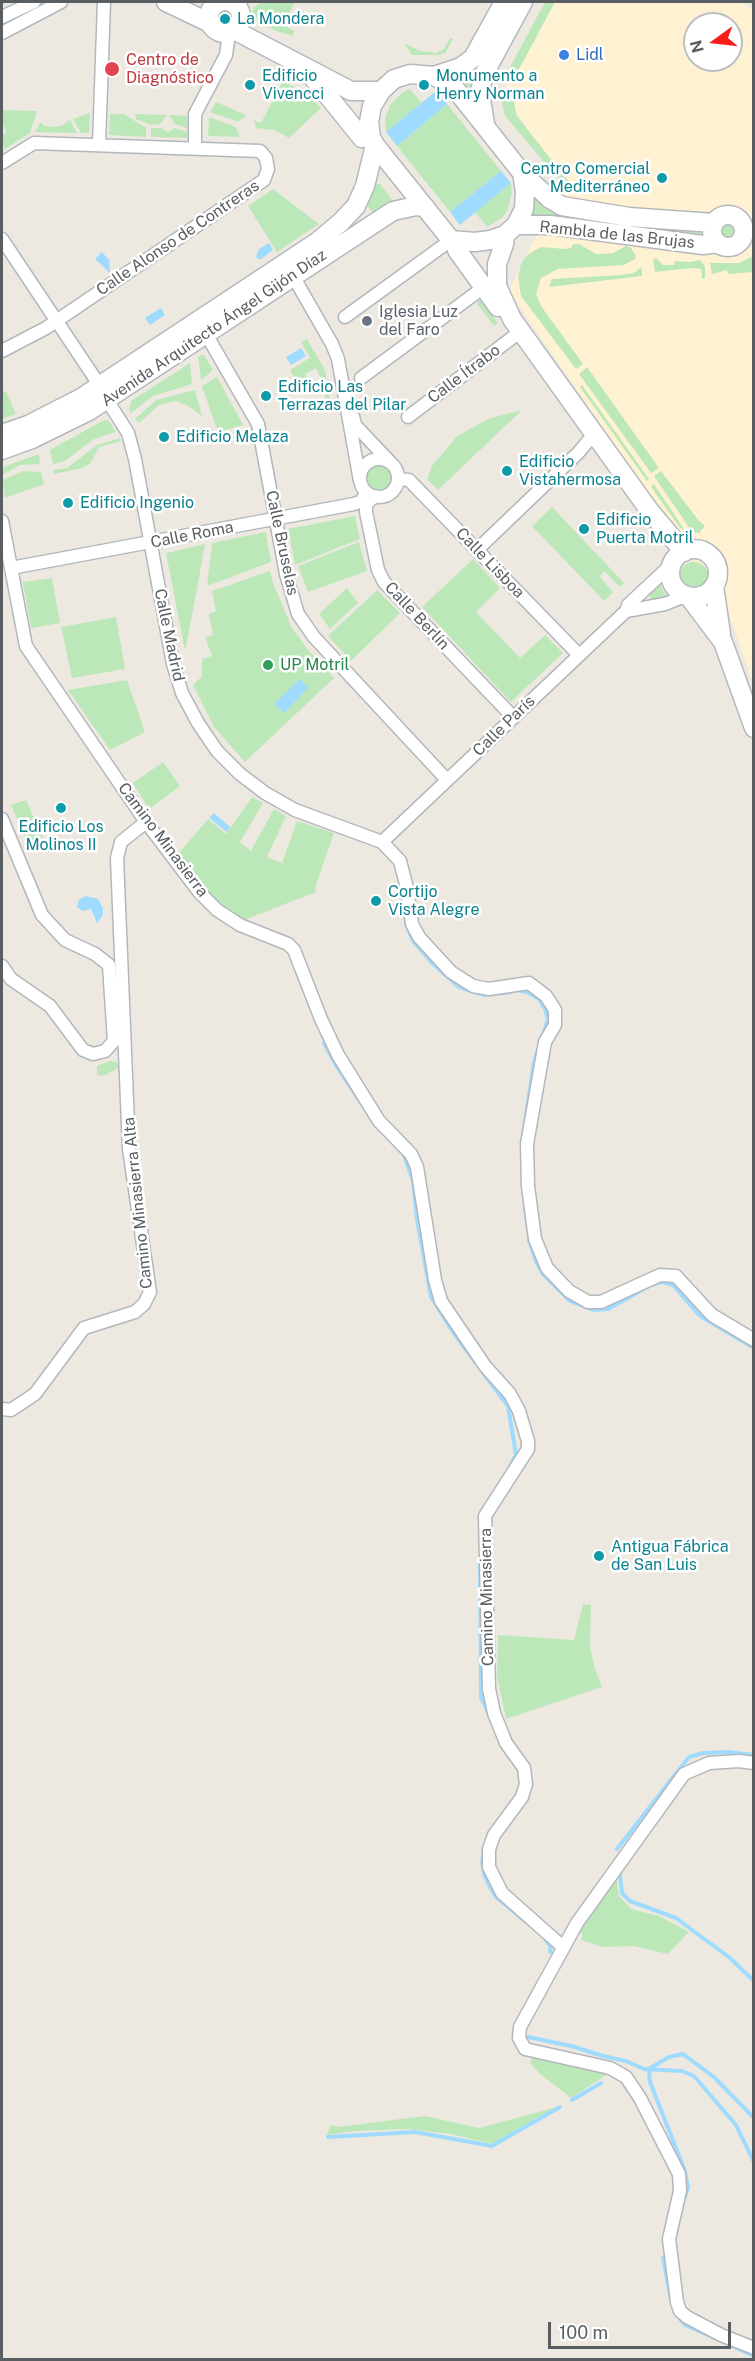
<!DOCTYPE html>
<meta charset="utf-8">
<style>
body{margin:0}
#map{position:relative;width:755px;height:2361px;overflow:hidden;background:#ede9e0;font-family:"Public Sans",sans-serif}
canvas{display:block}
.frame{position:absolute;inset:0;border:3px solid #595e62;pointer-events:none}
.north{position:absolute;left:683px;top:12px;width:60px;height:60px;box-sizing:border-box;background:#fff;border:2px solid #bdbfc0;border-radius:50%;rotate:255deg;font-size:16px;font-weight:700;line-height:24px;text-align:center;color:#595e62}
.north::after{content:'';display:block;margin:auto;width:21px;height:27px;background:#f81d1b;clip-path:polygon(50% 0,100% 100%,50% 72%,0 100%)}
.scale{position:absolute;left:548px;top:2322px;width:183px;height:27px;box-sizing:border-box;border:3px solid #595e62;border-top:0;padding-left:8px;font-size:18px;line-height:21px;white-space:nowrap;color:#595e62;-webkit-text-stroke:4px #fff;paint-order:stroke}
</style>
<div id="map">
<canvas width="755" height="2361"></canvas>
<div class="frame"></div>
<div class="north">N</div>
<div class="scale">100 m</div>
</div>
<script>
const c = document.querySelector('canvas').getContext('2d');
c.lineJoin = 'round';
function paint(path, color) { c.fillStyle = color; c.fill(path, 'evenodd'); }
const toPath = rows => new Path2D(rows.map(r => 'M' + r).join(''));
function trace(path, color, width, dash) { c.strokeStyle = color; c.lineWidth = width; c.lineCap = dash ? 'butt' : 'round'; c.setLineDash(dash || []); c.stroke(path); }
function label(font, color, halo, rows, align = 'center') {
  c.font = font + ' "Public Sans",sans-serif'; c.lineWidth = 5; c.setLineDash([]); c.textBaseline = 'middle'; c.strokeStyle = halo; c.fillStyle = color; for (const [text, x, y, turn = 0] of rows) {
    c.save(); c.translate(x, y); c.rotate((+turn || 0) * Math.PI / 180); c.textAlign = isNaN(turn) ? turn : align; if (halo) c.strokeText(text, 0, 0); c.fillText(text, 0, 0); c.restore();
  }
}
const commercial = toPath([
 [550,2,742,2,753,11,753,683,727,609,509,291,562,184,504,92],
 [695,24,731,24,731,60,695,60]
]);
const green = toPath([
 [262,2,295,2,284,25,294,31,293,36,276,31,254,19,252,11,254,7],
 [545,2,555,2,517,73,509,69],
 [227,11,231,15,232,22,223,28,219,22,218,16,222,12],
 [450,38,453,39,445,53,439,55,412,55,404,43,420,51,436,53,444,49],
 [485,51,473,97,457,78],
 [283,81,302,91,321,108,289,138,274,130,256,128,254,120,261,123],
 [501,88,513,95,516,115,569,182,558,178,505,116,501,97],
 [410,89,422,103,386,132,385,118,391,104,402,93],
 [216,102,246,115,245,117,238,122,210,112],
 [447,104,501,171,450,212,397,146],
 [2,110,37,111,30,133,5,149,2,143,2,135,6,133,2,120],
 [90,113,89,133,81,133,73,119],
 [110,114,124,114,146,128,146,137,109,135],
 [135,114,167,115,160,124,151,125,136,119],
 [169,115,187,116,187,128,175,124],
 [209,117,236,127,240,137,208,136],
 [70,120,77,133,35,132,40,122,45,126,54,127,61,126],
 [151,128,161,128,168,132,175,128,187,132,187,138,151,137],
 [511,183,512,192,508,209,503,217,487,227,475,212],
 [375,184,380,184,393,201,372,212,367,205],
 [273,189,319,224,277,252,248,206],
 [533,193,574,216,574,221,526,220],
 [590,218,668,229,702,229,701,238,588,223],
 '720 230a7 7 0 1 1 14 0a7 7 0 1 1-14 0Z',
 [573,244,579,244,596,254,602,254,613,253,626,246,631,248,636,256,635,259,624,265,558,269,541,278,536,294,541,306,583,364,576,369,521,296,518,277,521,264,526,256,535,250,542,247,565,249,571,248],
 [753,256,753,272,728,274,727,270,712,274,710,263,739,263],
 [656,258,663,265,674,265,675,261,690,262,700,260,705,266,705,278,702,279,701,269,693,268,655,272,653,260],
 [642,267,642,276,549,287,552,279,621,275,634,273],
 [478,300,481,300,498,323,494,326,477,304],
 [307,339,325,370,330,399,326,400,322,380,316,368,305,374,310,384,300,389,290,370,310,358,301,342],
 [201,355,204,355,213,370,201,380,198,357],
 [190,363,192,384,153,396,131,413,129,410,131,401],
 [587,367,659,468,651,473,579,374],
 [217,377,243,425,218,432,202,386],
 [582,385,649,479,647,481,580,387],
 [195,390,202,416,190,407,176,401,159,405,139,423,135,419,156,400],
 [6,391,16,414,2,419,2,392],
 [522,410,438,490,427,479,432,466,457,436,488,419],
 [104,420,108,420,116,432,94,439,65,461,53,464,50,450],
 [120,438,121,441,99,447,90,464,82,468,54,474,53,470,67,468,97,445],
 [39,454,40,464,20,465,2,475,2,469,6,466],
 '367 477a13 13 0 1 1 26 0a13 13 0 1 1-26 0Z',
 [23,471,41,472,44,484,5,498,3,480],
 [661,471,699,521,705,526,699,533,692,532,654,476],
 [654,484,684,529,680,528,651,487],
 [552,507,624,583,620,587,604,571,600,577,613,592,604,601,532,526],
 [355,516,360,539,295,565,288,529],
 [266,532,271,562,207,586,212,543],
 [359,542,367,571,308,592,298,566],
 [205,544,196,595,185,651,166,553],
 [473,559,500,588,476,612,520,658,545,635,563,653,511,702,422,607],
 '680 576a14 14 0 1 1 28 0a14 14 0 1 1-28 0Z',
 [270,571,273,583,292,628,308,650,334,678,245,762,214,727,193,685,202,676,202,659,212,656,205,637,213,635,209,614,216,611,212,591],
 [52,578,60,623,31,628,23,582],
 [659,582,668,600,653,603,648,592],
 [347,588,358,603,330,629,319,614],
 [377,590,400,613,351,661,328,636],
 [116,617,125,669,72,678,61,627],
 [127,680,145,732,110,750,68,690],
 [163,762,180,786,149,809,133,783],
 [252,797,263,803,240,842,251,851,274,809,286,816,267,857,282,863,297,821,334,833,315,888,316,892,244,920,208,894,179,853,208,819,226,834],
 [26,800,43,838,28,845,11,805],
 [110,1061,116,1062,121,1067,103,1076,97,1075,97,1066],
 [583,1604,591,1605,590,1646,595,1669,602,1687,506,1719,497,1676,498,1635,574,1640],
 [616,1875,619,1896,631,1909,659,1916,689,1932,668,1954,633,1946,603,1947,581,1940,583,1935,578,1931],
 [541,2057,608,2074,571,2098,540,2074,530,2063,532,2058],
 [557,2107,492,2144,450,2134,408,2129,354,2131,327,2135,331,2125,338,2127,425,2116,479,2128]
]);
const water = toPath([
 [436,91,447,104,397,146,386,132],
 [501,171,511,183,460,225,450,212],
 [269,243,273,250,261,259,258,259,256,257,259,249],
 [102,252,109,260,110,273,95,259],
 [161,308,165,315,150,325,145,318],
 [301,348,306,356,291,365,286,357],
 [300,679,308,688,284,713,274,704],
 [214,813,230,827,227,832,209,818],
 [86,896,98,899,103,908,103,915,97,923,91,909,82,911,77,907,79,900]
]);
const stream = toPath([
 [400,883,405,917],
 [406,924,413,941,433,964,459,987,484,995,511,992],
 [518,990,527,992,539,999,545,1009,548,1019,534,1062,522,1143],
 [324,1043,337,1067,373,1121],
 [403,1152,413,1181,417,1219,431,1297,453,1332,475,1362],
 [525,1207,528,1229],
 [529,1240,536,1261,543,1274,570,1301,593,1310,608,1309,651,1285,662,1282,673,1285,700,1316,754,1348],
 [483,1373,508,1406,516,1455,510,1466],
 [480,1562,481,1697,490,1717],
 [617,1849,689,1757,703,1753,727,1752,754,1755],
 [484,1852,482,1861,484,1874,490,1887,496,1897,525,1921],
 [620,1875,622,1893,630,1901,676,1918,730,1958,754,1981],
 [546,1940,551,1947,550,1952],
 [528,2037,571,2046,603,2056,626,2061,644,2069,682,2071,694,2076,736,2125,754,2162],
 [572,2100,601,2083],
 [328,2137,415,2132,492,2146,560,2107],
 [685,2197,688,2187,685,2171,650,2082,649,2069,669,2057,683,2054,715,2078,754,2118],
 [663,2258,672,2304],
 [678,2316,685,2325,717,2339],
 [724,2342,754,2356]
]);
const street = toPath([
 [2,17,34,2],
 [2,33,61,2],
 [99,144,104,2],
 [195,148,195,114,226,55,229,33],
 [2,163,34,143,260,151,266,158,268,169,264,180,158,252,46,328,2,351],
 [2,239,100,386],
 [293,276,332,344,338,359,360,481],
 [345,317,451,240],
 [206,334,258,424,286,574,298,614,314,637,447,780],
 [361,378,484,287],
 [107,400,128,433,135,459,173,664,182,693,198,723,217,751,240,774,265,793,295,810,382,842,400,861,407,888,412,924,419,937,451,972,473,986,489,989,529,983,546,996,555,1010,555,1025,545,1042,527,1144,528,1186,535,1239,547,1268,569,1291,588,1302,601,1302,660,1275,676,1276,712,1315,754,1340],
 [353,416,355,425,390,462],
 [408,417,521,331],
 '360 478a19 19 0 1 1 38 0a19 19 0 1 1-38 0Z',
 [398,479,409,480,579,655],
 [375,496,366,504,366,512,378,570,384,582,513,717],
 [2,521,26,646,146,822,199,892,217,910,240,925,288,944,294,950,321,1019,338,1055,379,1121,411,1154,417,1167,435,1280,441,1301,485,1366,510,1394,519,1411,528,1441,528,1449,485,1516,489,1689,494,1713,506,1743,524,1768,526,1784,522,1797,494,1835,489,1849,489,1867,502,1893,563,1947],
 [476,548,482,545,578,453,594,434],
 [11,568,354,504,362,501,366,492],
 [626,611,665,604,685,596],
 [2,819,42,915,65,940,95,954,109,965,114,1041,105,1051,93,1054,83,1050,50,1006,11,979,2,966],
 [382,842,626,611,628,605,672,564],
 [2,1409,11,1410,35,1394,84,1328,135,1312,144,1304,150,1292,129,1149,117,858,121,842,146,822],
 [754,1763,739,1761,709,1763,684,1774,577,1923,520,2027,519,2038,525,2049,610,2068,626,2077,640,2098,679,2174,680,2191,669,2239,677,2302,680,2311,687,2317,721,2335,754,2348]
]);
const secondary = toPath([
 '209 17a16 16 0 1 1 32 0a16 16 0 1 1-32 0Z',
 [166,2,210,23],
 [234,30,351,91,381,91],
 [311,75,362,138,371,137],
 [434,76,461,67,473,58,504,2],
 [485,124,480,93,483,76,523,2],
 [522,173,525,191,524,209,516,225,505,235,490,240,475,242,451,240,375,145,371,137,369,122,372,106,381,91,394,79,410,74,434,76,453,86,522,173,550,199,562,206,629,217,714,223],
 '712 231a16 16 0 1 1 32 0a16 16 0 1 1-32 0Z',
 [516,225,550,225,703,245,718,243],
 [505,235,504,244,497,264,497,286,512,319,649,510,684,552],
 [455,241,457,250,498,307],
 [2,434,28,425,81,398,317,242,341,222,356,206,365,186,375,145],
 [2,450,32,439,89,411,393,211,416,206,425,207],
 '670 573a24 24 0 1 1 48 0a24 24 0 1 1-48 0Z',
 [714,586,721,634],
 [689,597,723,642,754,728]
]);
const markers = [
 [225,19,6,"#0f9aa8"],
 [564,55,6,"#3f7fe0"],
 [112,69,8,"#e0444e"],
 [250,85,6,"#0f9aa8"],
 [424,85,6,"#0f9aa8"],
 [662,178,6,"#0f9aa8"],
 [367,321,6,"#6b7280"],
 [266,396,6,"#0f9aa8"],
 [164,437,6,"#0f9aa8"],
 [507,471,6,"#0f9aa8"],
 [68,503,6,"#0f9aa8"],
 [584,529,6,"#0f9aa8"],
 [268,665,6,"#2e9e5b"],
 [61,808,6,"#0f9aa8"],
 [376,901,6,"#0f9aa8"],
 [599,1556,6,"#0f9aa8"]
];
const cultureNames = [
 ["La Mondera",237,19],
 ["Edificio",262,76],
 ["Vivencci",262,94],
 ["Monumento a",436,76],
 ["Henry Norman",436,94],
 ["Centro Comercial",650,169,"right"],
 ["Mediterráneo",650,187,"right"],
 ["Edificio Las",278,387],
 ["Terrazas del Pilar",278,405],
 ["Edificio Melaza",176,437],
 ["Edificio",519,462],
 ["Vistahermosa",519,480],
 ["Edificio Ingenio",80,503],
 ["Edificio",596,520],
 ["Puerta Motril",596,538],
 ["Edificio Los",61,827,"center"],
 ["Molinos II",61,845,"center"],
 ["Cortijo",388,892],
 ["Vista Alegre",388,910],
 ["Antigua Fábrica",611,1547],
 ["de San Luis",611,1565]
];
const shopNames = [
 ["Lidl",576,55]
];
const healthNames = [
 ["Centro de",126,60],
 ["Diagnóstico",126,78]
];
const streetNames = [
 ["Rambla de las Brujas",617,235,6],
 ["Calle Alonso de Contreras",178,238,-34],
 ["Avenida Arquitecto Ángel Gijón Díaz",214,328,-34],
 ["Calle Ítrabo",464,374,-37],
 ["Calle Roma",192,535,-11],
 ["Calle Bruselas",282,543,78],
 ["Calle Lisboa",490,563,46],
 ["Calle Berlín",417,616,47],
 ["Calle Madrid",169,635,78],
 ["Calle París",504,726,-44],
 ["Camino Minasierra",163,840,53],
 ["Camino Minasierra Alta",138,1203,-96],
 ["Camino Minasierra",487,1597,-91]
];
const worshipNames = [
 ["Iglesia Luz",379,312],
 ["del Faro",379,330]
];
const leisureNames = [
 ["UP Motril",280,665]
];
paint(commercial, '#fff2d3');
paint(green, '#bce8b9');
paint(water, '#9edbff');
trace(stream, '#9edbff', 4);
trace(street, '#b3b7bc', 15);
trace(secondary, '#b4b8be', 21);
trace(street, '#fff', 12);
trace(secondary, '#fff', 18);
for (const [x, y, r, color] of markers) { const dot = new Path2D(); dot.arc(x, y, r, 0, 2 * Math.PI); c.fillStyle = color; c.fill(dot); trace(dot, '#fff', 2); }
label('16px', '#0d838f', '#fff', cultureNames, 'left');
label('16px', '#366cbe', '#fff', shopNames, 'left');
label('16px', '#be3a42', '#fff', healthNames, 'left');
label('16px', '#595e62', '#fff', streetNames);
label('16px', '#5b616d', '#fff', worshipNames, 'left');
label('16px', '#27864d', '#fff', leisureNames, 'left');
</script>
